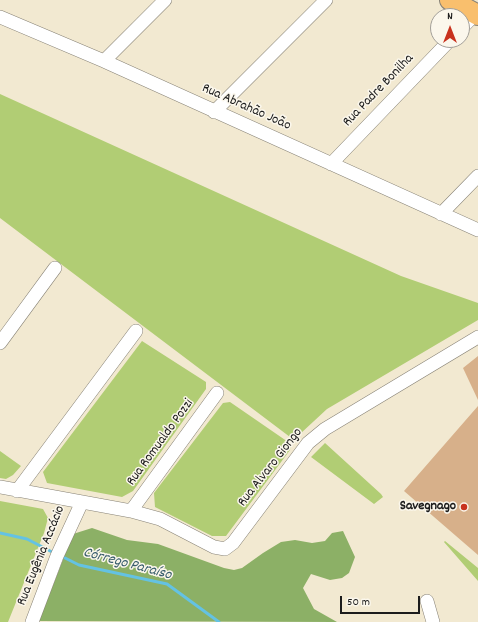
<!DOCTYPE html>
<meta charset="utf-8">
<style>
body{margin:0}
#map{position:relative;width:478px;height:622px;overflow:hidden;background:#f2e9d1;font-family:Dekko,sans-serif}
canvas{display:block}
.north{position:absolute;left:430px;top:8px;width:40px;height:40px;box-sizing:border-box;background:#fbf7ec;border:1px solid #a29f99;border-radius:50%;rotate:0deg;font-size:11px;font-weight:700;line-height:16px;text-align:center;color:#1c1c1c}
.north::after{content:'';display:block;margin:auto;width:14px;height:18px;background:#c8321e;clip-path:polygon(50% 0,100% 100%,50% 72%,0 100%)}
.scale{position:absolute;left:340px;top:596px;width:80px;height:18px;box-sizing:border-box;border:2px solid #1c1c1c;border-top:0;padding-left:5px;font-size:12px;line-height:14px;white-space:nowrap;color:#1c1c1c;-webkit-text-stroke:3px #fbf7ec;paint-order:stroke}
</style>
<div id="map">
<canvas width="478" height="622"></canvas>
<div class="north">N</div>
<div class="scale">50 m</div>
</div>
<script>
const c = document.querySelector('canvas').getContext('2d');
c.lineJoin = 'round';
function paint(path, color) { c.fillStyle = color; c.fill(path, 'evenodd'); }
const toPath = rows => new Path2D(rows.map(r => 'M' + r).join(''));
function trace(path, color, width, dash) { c.strokeStyle = color; c.lineWidth = width; c.lineCap = dash ? 'butt' : 'round'; c.setLineDash(dash || []); c.stroke(path); }
function label(font, color, halo, rows, align = 'center') {
  c.font = font + ' Dekko,sans-serif'; c.lineWidth = 3; c.setLineDash([]); c.textBaseline = 'middle'; c.strokeStyle = halo; c.fillStyle = color; for (const [text, x, y, turn = 0] of rows) {
    c.save(); c.translate(x, y); c.rotate((+turn || 0) * Math.PI / 180); c.textAlign = isNaN(turn) ? turn : align; if (halo) c.strokeText(text, 0, 0); c.fillText(text, 0, 0); c.restore();
  }
}
const green = toPath([
 [0,94,401,276,478,303,478,320,327,409,300,434,290,437,0,218],
 [142,341,206,382,206,389,133,491,122,497,47,483,43,472],
 [230,402,291,444,290,450,226,536,212,536,155,507,154,493,223,403],
 [325,443,381,494,383,497,374,504,311,457],
 [0,451,21,466,13,475,6,479,0,478],
 [0,501,43,509,48,518,44,533,8,622,0,622],
 [445,541,478,568,478,581,444,542]
]);
const forest = toPath([
 [92,528,127,540,158,544,224,568,234,570,242,568,263,553,281,542,295,540,312,543,325,541,332,533,343,531,355,557,349,573,342,578,330,580,311,574,303,588,314,609,337,622,39,621,73,534]
]);
const stream = toPath([
 [0,533,27,539,54,553],
 [61,556,79,565,167,584,219,622]
]);
const building = toPath([
 [478,356,478,400,463,368],
 [478,406,478,555,404,491]
]);
const street = toPath([
 [0,17,104,61,478,230],
 [462,28,476,13],
 [104,61,165,0],
 [214,112,326,0],
 [331,164,450,40],
 [441,214,478,176],
 [0,343,55,268],
 [0,487,131,511,160,519,214,547,225,549,233,543,308,443,325,429,478,337],
 [17,491,136,331],
 [131,511,217,393],
 [427,601,433,622],
 [32,622,57,556,82,502]
]);
const primary = toPath([
 [450,0,478,15]
]);
const markers = [
 [464,507,4,"#c8321e"]
];
const streetNames = [
 ["Rua Padre Bonilha",379,91,-46],
 ["Rua Abrahão João",246,108,24],
 ["Rua Romualdo Pozzi",161,443,-54],
 ["Rua Alvaro Giongo",271,468,-52],
 ["Rua Eugênia Accácio",42,556,-68]
];
const poiNames = [
 ["Savegnago",456,507]
];
const waterNames = [
 ["Córrego Paraíso",127,565,15]
];
paint(green, '#b1cd74');
paint(forest, '#8cb066');
trace(stream, '#64c2e3', 3);
paint(building, '#d7b08a');
trace(street, '#878276', 14);
trace(primary, '#878276', 22);
trace(street, '#fff', 13);
trace(primary, '#f9bf6d', 20);
for (const [x, y, r, color] of markers) { const dot = new Path2D(); dot.arc(x, y, r, 0, 2 * Math.PI); c.fillStyle = color; c.fill(dot); trace(dot, '#fbf7ec', 1.5); }
label('14px', '#1c1c1c', '#fbf7ec', streetNames);
label('bold 14px', '#1c1c1c', '#fbf7ec', poiNames, 'right');
label('italic 15px', '#395e6c', '#fbf7ec', waterNames);
</script>
